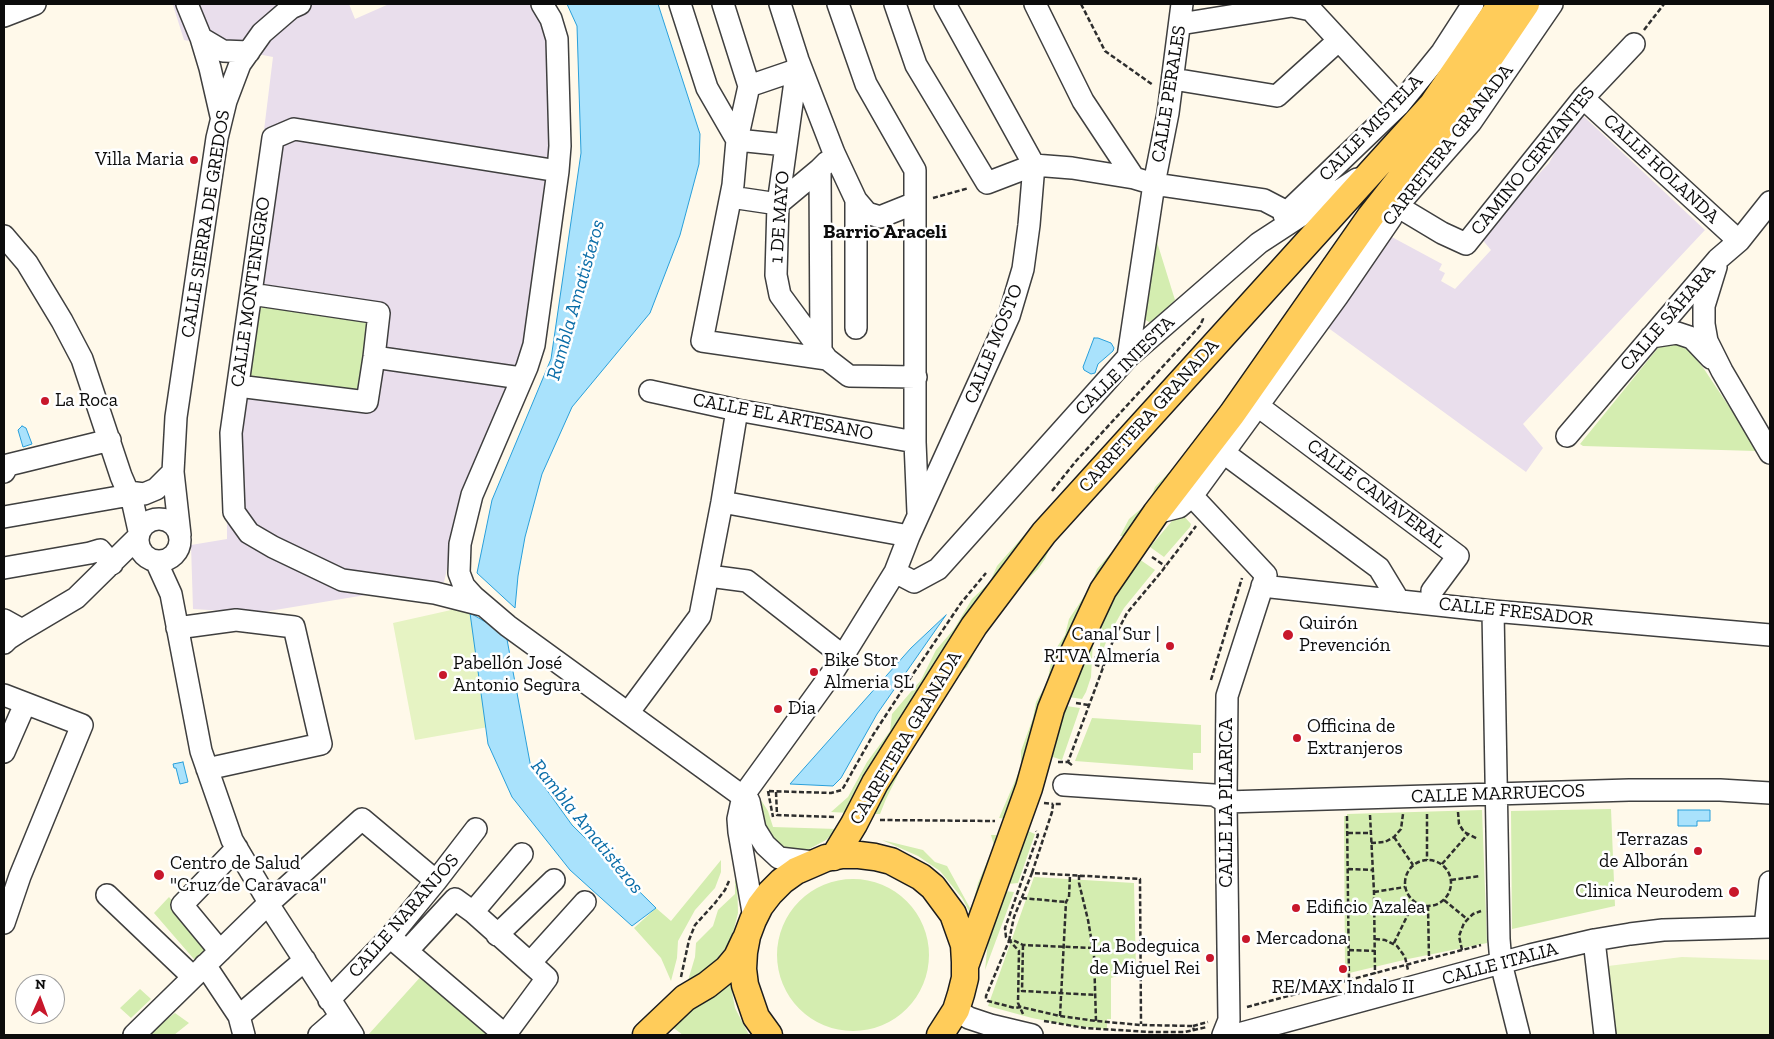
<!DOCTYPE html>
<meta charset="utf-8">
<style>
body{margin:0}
#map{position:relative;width:1774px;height:1039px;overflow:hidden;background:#fff9ea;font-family:"Zilla Slab",serif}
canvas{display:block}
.frame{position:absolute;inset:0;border:5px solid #0c0c0c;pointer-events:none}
.north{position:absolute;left:15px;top:974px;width:50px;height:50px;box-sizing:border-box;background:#fff;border:1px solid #9e9e9e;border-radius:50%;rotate:2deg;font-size:14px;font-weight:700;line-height:20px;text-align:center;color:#0c0c0c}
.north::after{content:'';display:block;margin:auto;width:18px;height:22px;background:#c8172b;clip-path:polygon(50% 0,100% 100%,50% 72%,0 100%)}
</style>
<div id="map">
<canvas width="1774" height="1039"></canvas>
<div class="frame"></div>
<div class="north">N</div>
</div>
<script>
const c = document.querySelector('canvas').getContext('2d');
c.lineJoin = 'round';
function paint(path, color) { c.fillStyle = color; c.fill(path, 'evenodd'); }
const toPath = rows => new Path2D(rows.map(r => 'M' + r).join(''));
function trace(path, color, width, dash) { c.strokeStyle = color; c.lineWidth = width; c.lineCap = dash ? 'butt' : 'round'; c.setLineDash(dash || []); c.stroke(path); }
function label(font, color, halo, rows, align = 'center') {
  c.font = font + ' "Zilla Slab",serif'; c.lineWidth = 5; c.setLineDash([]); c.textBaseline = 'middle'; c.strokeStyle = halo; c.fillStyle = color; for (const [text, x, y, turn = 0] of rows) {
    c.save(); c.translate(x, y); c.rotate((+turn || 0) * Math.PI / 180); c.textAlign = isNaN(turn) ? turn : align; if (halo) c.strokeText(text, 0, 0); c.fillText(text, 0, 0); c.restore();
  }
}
const industrial = toPath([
 [177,4,349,4,355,19,389,4,530,4,546,30,550,183,526,351,463,499,444,582,257,613,193,609,191,545,227,539,227,384,369,399,385,310,244,293,273,57,184,40,173,5],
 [1578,111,1705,230,1523,424,1543,448,1526,472,1327,327,1390,236,1442,264,1439,270,1445,273,1441,281,1455,289,1491,250,1480,237,1549,163]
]);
const green = toPath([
 [1157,242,1175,300,1154,321,1149,322,1144,319,1144,314],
 [257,301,368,317,358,396,246,380],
 [1666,344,1675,344,1684,347,1692,354,1704,369,1734,414,1756,451,1583,446,1580,444,1658,348],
 [1209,422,1214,423,1127,536,1120,536,1129,519,1149,502,1155,487,1189,452],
 [1181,513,1191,524,1190,527,1164,557,1150,547,1178,514],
 [1026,533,1030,536,850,813,831,812,848,797,867,762,890,731,892,714,921,680,936,650,954,629,972,599,990,582,997,566],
 [1042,550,1049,550,1045,559,1038,569,1008,599,999,615,984,633,967,667,951,682,944,697,930,714,922,733,901,765,897,777,886,799,880,814,869,814,937,697,990,619],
 [1115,553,1010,819,999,818,1021,767,1021,751,1033,718,1036,702,1047,683,1053,653,1065,635,1069,619,1091,586,1097,569,1110,554],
 [1139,559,1155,570,1124,608,1110,633,1099,659,1103,607],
 [1093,641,1091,677,1086,692,1082,699,1069,697],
 [1066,706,1080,708,1062,760,1050,756,1062,714],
 [1092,718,1201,725,1201,753,1193,753,1193,770,1075,761],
 [757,794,768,811,773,827,837,829,826,840,809,849,804,851,782,849,768,835,757,799],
 [1611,809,1615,906,1512,929,1511,811],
 [1482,810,1487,943,1408,959,1345,974,1344,816,1347,816,1347,814],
 [1028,831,1035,834,1018,883,1008,884],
 [991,835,1004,835,971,915,962,898,940,871,918,856,882,840,923,850,935,862,947,866,970,908,972,907,978,883,994,845],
 [721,860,721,872,715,888,695,910,678,941,677,958,671,981,661,958,634,928,656,908,671,921],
 [737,876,738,913,734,929,727,946,711,966,687,984,695,957,696,943,713,926,718,910,735,894,735,880],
 [1034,877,1134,883,1136,970,1111,978,1111,1019,1107,1019,1107,1029,1072,1026,1032,1018,988,1006],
 '777 955a76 76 0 1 1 152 0a76 76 0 1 1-152 0Z',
 [1004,891,1014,892,985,970,988,941],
 [169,897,216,950,199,965,154,913],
 [424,973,498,1035,368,1035],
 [730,981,735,1008,749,1035,683,1035,671,1026,688,1010],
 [140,989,151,999,131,1018,120,1008],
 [175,1013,189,1023,174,1035,148,1034]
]);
const pitch = toPath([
 [469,606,494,726,415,740,393,623],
 [1682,957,1770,960,1770,1035,1616,1035,1608,966]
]);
const water = toPath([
 [567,4,658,4,700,134,699,164,680,235,650,313,572,407,542,474,525,537,518,576,515,608,477,573,492,500,551,359,581,153,577,26,567,4],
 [1094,338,1098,338,1111,343,1114,348,1113,351,1098,364,1095,373,1091,374,1084,370,1083,367,1094,338],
 [22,426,26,428,32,444,23,447,18,430,22,426],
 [470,613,506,634,531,768,572,825,656,908,632,926,570,870,512,797,488,744,470,613],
 [946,615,877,714,841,778,833,786,790,784,911,648,946,615],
 [183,762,188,782,180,784,176,768,174,768,173,764,183,762],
 [1678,810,1710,810,1710,821,1697,821,1697,826,1678,826,1678,810]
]);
const path = toPath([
 [1081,4,1105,51,1153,85],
 [1644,30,1664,4],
 [933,198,969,188],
 [1052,491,1076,461,1200,326,1203,319,1202,316],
 [1152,557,1165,566],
 [1096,656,1096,665,1103,667],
 [1211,680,1242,578],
 [1076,703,1089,705],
 [1058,762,1068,762,1114,638,1127,613,1162,571,1196,526],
 [1068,762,1073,766],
 [768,791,773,817],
 [769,791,831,793,842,790,873,735,901,692,961,603,986,573],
 [776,792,777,815,835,817],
 [1044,803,1053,804],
 [1458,812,1459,824,1464,832,1478,839],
 [1427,814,1427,860],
 [1370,815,1374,892,1375,974],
 [1347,816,1349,980],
 [880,820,995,821],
 [1348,833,1371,833],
 [1394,837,1413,865],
 [1371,843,1385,842,1394,837,1401,829,1403,814],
 '1405 883a23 23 0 1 1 46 0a23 23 0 1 1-46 0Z',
 [1442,864,1468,834],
 [1348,869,1373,870],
 [1032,873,1052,812,1053,804,1062,804],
 [1079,875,1079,883,1088,920,1094,955,1096,1021],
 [1451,880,1480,876],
 [1374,892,1405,887],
 [1022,898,1066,902],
 [1444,900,1467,919],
 [1428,906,1429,959],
 [1348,912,1374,913],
 [1375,939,1385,940,1397,946,1405,957,1408,970],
 [1009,941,1014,917,1032,873,1140,879,1141,1024],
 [1394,943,1414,902],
 [1023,945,1022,991,1096,995],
 [1093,948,1023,945,1013,940,1009,941,986,996,986,999,988,1001,1015,1008,1021,1007,1060,1016,1096,1021,1141,1025,1193,1026,1194,1031],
 [1349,950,1375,951],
 [1462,950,1459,936,1464,923,1473,914,1481,911],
 [681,977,689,940,695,925,715,903,725,890,729,881],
 [1247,1007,1481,945],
 [1023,1014,1018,1003,1019,951,1006,937,1005,928,1038,835,1036,831],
 [1060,1016,1066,902,1069,897,1070,875],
 [1044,1021,1085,1028,1150,1032,1185,1032,1207,1027],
 [1193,1026,1208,1022]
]);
const minor = toPath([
 [187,4,201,38],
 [542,4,551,19,557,39,560,146,558,171,534,345,527,367,472,495,460,544,459,573,464,586,474,597,508,626,749,801,755,829,765,845,779,858,814,862],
 [680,4,707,88,737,140,733,185,702,341,827,359,849,376,916,377],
 [723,4,749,86,737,140,786,145],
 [780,4,798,60,834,153,856,200,867,213,880,217,915,203],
 [838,4,866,84,915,170,915,442,918,513],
 [895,4,916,65,987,183,1034,165,1072,168,1134,178,1154,184,1264,200,1287,212],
 [1035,4,1083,101,1134,178],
 [4,16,35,4],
 [1180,24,1292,6,1311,10,1399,105],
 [798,60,778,204,776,275,780,295,827,359],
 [1173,79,1277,96,1339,40],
 [749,86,796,70],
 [1583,98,1739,241],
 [221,116,210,68,201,38,223,51,249,52],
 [820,169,821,351],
 [731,197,778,204,820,169,827,162],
 [856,200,856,328],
 [1397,206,1442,233,1466,244,1583,98,1634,44],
 [1284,215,1399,105,1442,52,1473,4],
 [4,236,27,263,62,321,82,359,121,476,133,504,139,531],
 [1716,267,1704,306,1704,324,1707,341,1722,371,1770,453],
 [1651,337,1677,333,1692,338,1711,358],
 [374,357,521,378],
 [1128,357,1154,184,1168,113,1182,4],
 [238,386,367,402,374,357,379,313,251,294],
 [650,391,737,410,915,442],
 [1258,406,1458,556,1432,591],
 [1567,436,1718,259,1739,241,1770,202],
 [1224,453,1379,568,1399,601],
 [4,472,8,465,110,440],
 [128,492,144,494,156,489,173,472],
 [1192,496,1266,575,1227,696,1226,802,1229,1020,1223,1035],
 [722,502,909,536],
 [1156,513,1179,507,1192,496,1337,297,1391,218,1397,206,1471,122,1552,4],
 [4,517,130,495],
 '138 540a21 21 0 1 1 42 0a21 21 0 1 1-42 0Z',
 [180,535,173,472,176,417,217,138,226,101,240,64,262,33,291,8,300,4],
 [156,561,171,594,201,751,232,840,267,899,268,904,353,1035],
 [4,568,90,553,100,550,112,564],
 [895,572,914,582,938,569,1128,357,1259,243,1357,179],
 [709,576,747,581,843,656],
 [1262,586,1493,611,1770,635],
 [482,605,435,593,342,580,273,547,249,533,234,512,231,433,273,138,294,129,558,171],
 [1493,611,1499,939,1501,963,1519,1035],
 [4,620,22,630],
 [177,628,236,620,294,627,321,744,207,769],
 [4,643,8,639,22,630,76,598,137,538],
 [4,695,82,725,20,876,4,923],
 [628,713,700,616,722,502,737,410],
 [4,752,25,704],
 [1064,785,1214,795,1226,802,1629,790,1720,790,1770,793],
 [107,895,193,977],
 [473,912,522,854],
 [754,918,739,832,738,819,743,796,835,669,895,572,909,536,1009,316,1023,269,1029,225,1034,165,945,4],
 [1765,927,1770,882],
 [497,935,554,880],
 [1594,940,1605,1035],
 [396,942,505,1035],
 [220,951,182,905,237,848],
 [407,951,455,899,473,912,547,978,505,1035],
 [530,963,585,902],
 [205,965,239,1016,244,1035],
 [329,1000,390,937,436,881,476,829],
 [956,1010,969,1018,990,1025,1032,1035],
 [239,1016,305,960],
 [134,1035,268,904,362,819,436,881],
 [319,1035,334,1022,343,1035],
 [1235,1035,1530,955,1594,940,1630,934,1663,930,1770,927]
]);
const major = toPath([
 [834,857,854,824,875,783,974,626,1044,533,1432,105,1501,4],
 [965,966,1029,788,1051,709,1074,652,1103,590,1156,513,1232,414,1370,217,1455,109,1526,4],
 [646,1035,685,998,707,985,727,969,737,957,745,940],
 [769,1035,756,1017,745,985,743,969,744,952,747,936,753,920,760,906,770,893,782,881,796,871,826,858,842,855,859,855,875,857,891,861,921,877,933,887,953,914,964,945,965,962,965,978,961,994,956,1010,940,1035]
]);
const markers = [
 [194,160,5,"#c8172b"],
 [45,401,5,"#c8172b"],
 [1288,635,6,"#c8172b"],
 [1170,646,5,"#c8172b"],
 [814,672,5,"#c8172b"],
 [443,675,5,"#c8172b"],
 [778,709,5,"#c8172b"],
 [1297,738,5,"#c8172b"],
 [1698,851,5,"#c8172b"],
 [159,875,6,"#c8172b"],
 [1734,892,6,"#c8172b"],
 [1296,908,5,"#c8172b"],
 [1246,939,5,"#c8172b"],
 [1210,958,5,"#c8172b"],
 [1343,969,5,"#c8172b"]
];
const streetNames = [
 ["CALLE PERALES",1169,94,-81],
 ["CALLE MISTELA",1371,128,-46],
 ["CARRETERA GRANADA",1448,145,-52],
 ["CAMINO CERVANTES",1533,161,-51],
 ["CALLE HOLANDA",1661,169,43],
 ["1 DE MAYO",780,217,-86],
 ["CALLE SIERRA DE GREDOS",206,224,-81],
 ["CALLE MONTENEGRO",251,292,-82],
 ["CALLE SÁHARA",1668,318,-49],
 ["CALLE MOSTO",994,344,-68],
 ["CALLE INIESTA",1125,366,-45],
 ["CARRETERA GRANADA",1149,416,-48],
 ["CALLE EL ARTESANO",783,417,11],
 ["CALLE CANAVERAL",1376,494,37],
 ["CALLE FRESADOR",1516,612,6],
 ["CARRETERA GRANADA",906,738,-59],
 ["CALLE MARRUECOS",1498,794,-2],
 ["CALLE LA PILARICA",1227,803,-90],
 ["CALLE NARANJOS",404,916,-49],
 ["CALLE ITALIA",1500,964,-15]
];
const poiNames = [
 ["Villa Maria",184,160,"right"],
 ["La Roca",55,401],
 ["Quirón",1299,624],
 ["Prevención",1299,646],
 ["Canal Sur |",1160,635,"right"],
 ["RTVA Almería",1160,657,"right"],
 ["Bike Stor",824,661],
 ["Almeria SL",824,683],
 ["Pabellón José",453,664],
 ["Antonio Segura",453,686],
 ["Dia",788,709],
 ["Officina de",1307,727],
 ["Extranjeros",1307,749],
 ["Terrazas",1688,840,"right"],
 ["de Alborán",1688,862,"right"],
 ["Centro de Salud",170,864],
 ["\"Cruz de Caravaca\"",170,886],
 ["Clinica Neurodem",1723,892,"right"],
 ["Edificio Azalea",1306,908],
 ["Mercadona",1256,939],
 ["La Bodeguica",1200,947,"right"],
 ["de Miguel Rei",1200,969,"right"],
 ["RE/MAX Indalo II",1343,988,"center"]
];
const neighbourhoodNames = [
 ["Barrio Araceli",885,232]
];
const waterNames = [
 ["Rambla Amatisteros",576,300,-74],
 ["Rambla Amatisteros",587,827,51]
];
paint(industrial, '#e9deec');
paint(green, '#d4edb0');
paint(pitch, '#e6f3c3');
paint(water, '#a9e2fc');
trace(water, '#299fda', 1);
trace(minor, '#3f3f3f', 24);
trace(major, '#1d1d1d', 29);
trace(path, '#2e2e2e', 2.5, [5, 2.5]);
trace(minor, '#fff', 21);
trace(major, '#ffcc5a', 26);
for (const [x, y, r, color] of markers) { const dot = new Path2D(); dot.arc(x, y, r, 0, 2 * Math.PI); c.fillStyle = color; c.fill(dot); trace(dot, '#fff', 2); }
label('19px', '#0c0c0c', '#fff', streetNames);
label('19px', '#0c0c0c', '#fff', poiNames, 'left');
label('bold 20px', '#0c0c0c', '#fff', neighbourhoodNames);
label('italic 20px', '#0a6da8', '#fff', waterNames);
</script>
